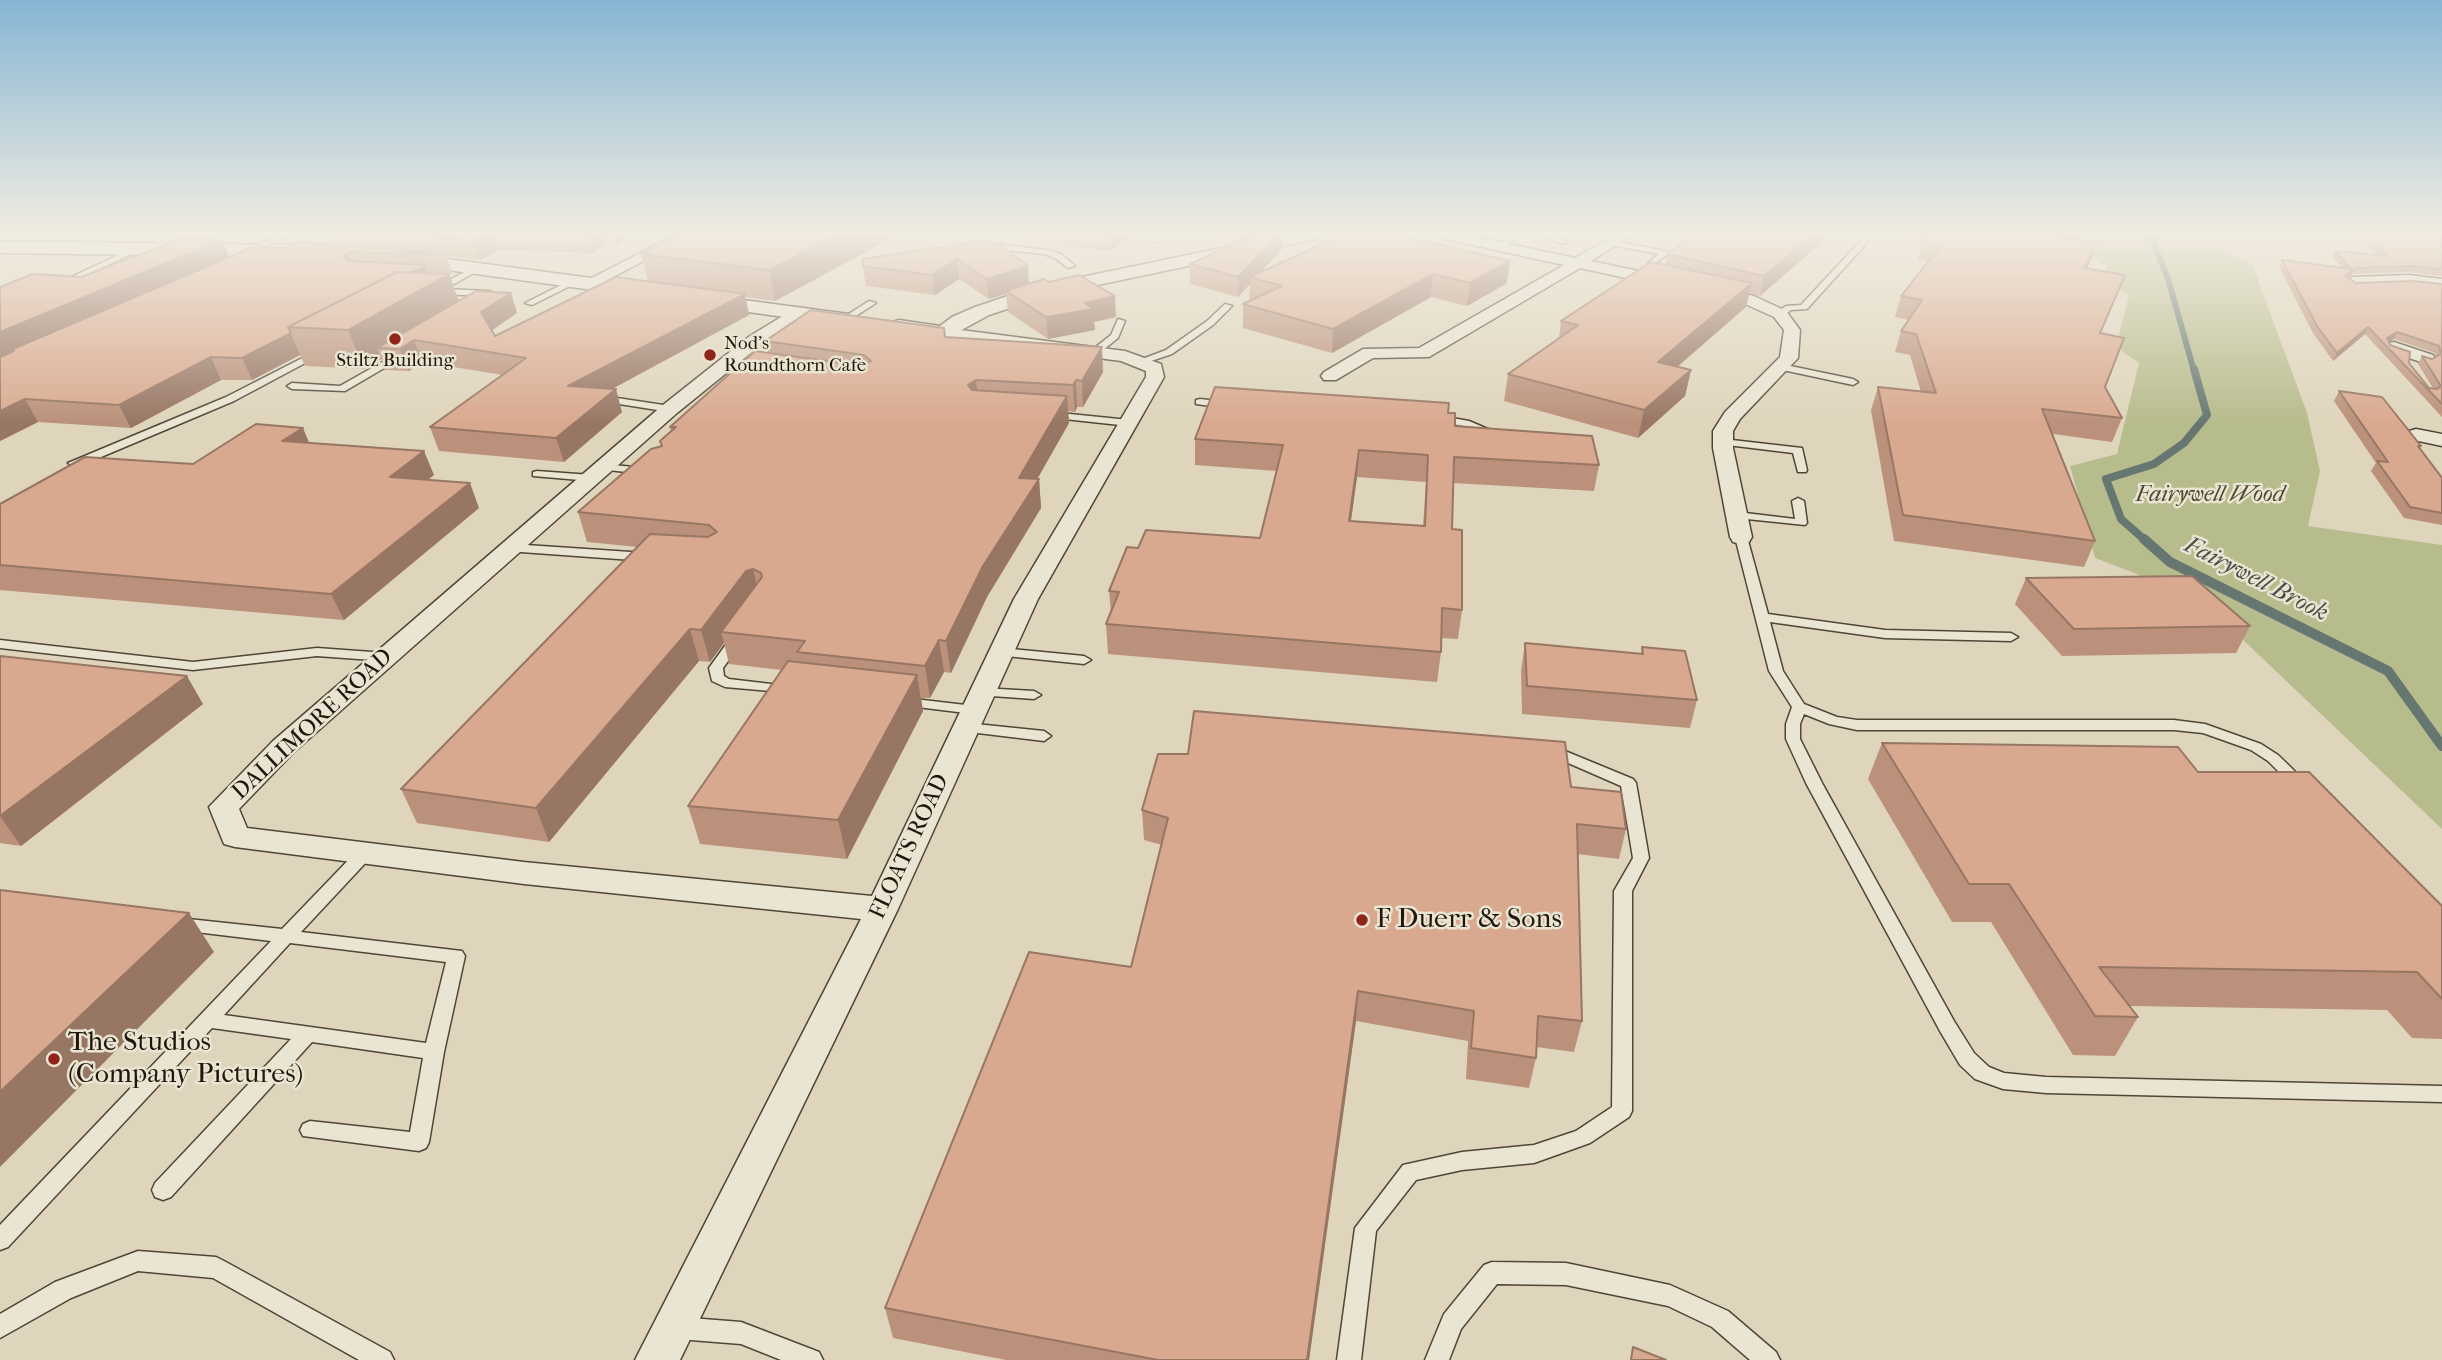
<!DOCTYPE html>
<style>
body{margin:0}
canvas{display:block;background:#dfd5bc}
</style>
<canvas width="2442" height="1360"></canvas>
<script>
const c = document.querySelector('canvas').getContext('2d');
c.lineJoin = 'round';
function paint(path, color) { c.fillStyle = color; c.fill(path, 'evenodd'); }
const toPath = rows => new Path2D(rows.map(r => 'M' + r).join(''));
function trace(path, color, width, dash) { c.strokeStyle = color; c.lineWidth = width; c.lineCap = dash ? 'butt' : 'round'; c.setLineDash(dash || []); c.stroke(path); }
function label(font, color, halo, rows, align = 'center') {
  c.font = font + ' "IM FELL French Canon",serif'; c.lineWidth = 5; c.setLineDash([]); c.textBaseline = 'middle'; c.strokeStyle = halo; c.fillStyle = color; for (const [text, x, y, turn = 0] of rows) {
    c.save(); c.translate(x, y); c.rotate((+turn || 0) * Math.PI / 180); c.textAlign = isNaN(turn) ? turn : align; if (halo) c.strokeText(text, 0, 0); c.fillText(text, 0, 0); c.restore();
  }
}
const green = toPath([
 [2056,234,2326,234,2328,238,2223,249,2252,264,2307,413,2320,471,2308,526,2442,545,2442,829,2220,618,2137,574,2095,558,2070,466,2117,454,2139,363,2116,347,2129,295,2101,282,2107,266,2058,239]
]);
const streamFar2 = toPath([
 [2150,234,2168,279,2194,371]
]);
const streamFar1 = toPath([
 [2146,541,2121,519,2106,479,2154,464,2184,443,2207,415,2194,369]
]);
const stream = toPath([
 [2144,539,2170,562,2388,671,2442,746]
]);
const service = toPath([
 [282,234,292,234,254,251,247,249,282,234],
 [978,234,986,234,981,239,983,243,1048,250,1061,254,1075,266,1068,268,1055,258,1044,254,977,247,973,239,978,234],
 [1162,234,1170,234,1162,242,1156,242,1155,240,1162,234],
 [1476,234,1486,234,1473,242,1467,242,1467,238,1476,234],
 [1516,234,1526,234,1501,248,1494,246,1516,234],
 [1534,234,1546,234,1568,242,1564,244,1534,234],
 [1867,234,1874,235,1807,309,1791,310,1783,316,1777,316,1777,312,1786,306,1801,305,1867,234],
 [1613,241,1666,251,1670,253,1652,265,1648,263,1659,254,1610,245,1610,241,1613,241],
 [139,245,146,247,72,282,65,280,139,245],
 [478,265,481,265,481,269,445,289,490,291,494,294,493,296,437,294,433,291,434,288,478,265],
 [573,279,580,281,532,305,525,303,573,279],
 [869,301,876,303,848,321,841,319,869,301],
 [1225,304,1232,306,1213,325,1172,354,1142,364,1137,361,1166,350,1207,321,1225,304],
 [1118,319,1125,321,1118,338,1098,354,1092,354,1092,350,1111,335,1118,319],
 [314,352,322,354,234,401,101,457,73,466,68,463,226,397,314,352],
 [400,352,405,355,403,357,345,391,292,389,287,386,292,383,340,386,400,352],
 [1781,364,1853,379,1858,382,1853,385,1778,369,1776,367,1781,364],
 [604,396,670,406,675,409,670,412,600,401,600,397,604,396],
 [1200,399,1227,402,1232,405,1227,408,1196,404,1196,400,1200,399],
 [1050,412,1129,420,1134,423,1129,426,1046,417,1045,415,1050,412],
 [1436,415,1469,421,1502,435,1497,438,1463,426,1432,420,1432,416,1436,415],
 [1723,439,1802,448,1807,470,1806,472,1798,472,1793,453,1719,444,1719,440,1723,439],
 [603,464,644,468,650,471,644,474,599,469,599,465,603,464],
 [537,471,591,475,597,478,591,481,533,476,533,472,537,471],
 [1798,498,1804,501,1807,523,1805,525,1737,518,1731,515,1737,512,1795,519,1792,501,1798,498],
 [1741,533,1747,537,1768,614,1885,630,2011,633,2018,637,2011,641,1885,638,1770,622,1783,671,1804,704,1837,717,1857,720,2174,720,2205,724,2261,744,2278,755,2308,784,2305,788,2295,788,2268,761,2251,750,2203,733,2174,730,1857,730,1829,724,1804,714,1800,724,1800,739,1822,783,1954,1021,1974,1053,1989,1067,2004,1073,2046,1077,2442,1086,2442,1102,2046,1093,2003,1089,1975,1079,1960,1065,1940,1031,1806,783,1786,739,1786,724,1792,707,1769,671,1735,537,1741,533],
 [511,544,646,553,652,557,646,561,507,551,505,548,507,545,511,544],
 [737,635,744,639,723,668,724,676,729,679,788,686,795,690,793,693,725,687,712,681,709,668,732,636,737,635],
 [0,640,193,662,317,648,386,653,393,657,386,661,317,656,193,670,0,648,0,640],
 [1001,648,1084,656,1091,660,1084,664,996,655,994,652,1001,648],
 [982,688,1034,691,1041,695,1034,699,977,695,975,692,977,689,982,688],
 [906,698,974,706,981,710,974,714,901,705,899,702,901,699,906,698],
 [966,723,1044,731,1051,736,1044,741,961,731,959,728,961,725,966,723],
 [1548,744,1633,779,1636,783,1649,858,1632,891,1632,1111,1629,1117,1590,1143,1534,1163,1462,1170,1416,1180,1376,1231,1361,1360,1337,1360,1355,1228,1403,1165,1462,1152,1534,1145,1576,1131,1612,1107,1614,891,1633,858,1621,786,1543,752,1541,749,1543,746,1548,744],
 [365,847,371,849,373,853,371,857,301,932,462,951,465,956,444,1052,429,1142,426,1148,419,1151,303,1136,300,1130,303,1124,310,1121,410,1132,423,1058,312,1042,171,1197,163,1200,155,1197,152,1190,155,1183,291,1039,212,1028,8,1247,0,1250,0,1225,271,941,179,930,173,929,170,924,173,919,179,918,282,929,359,849,365,847],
 [290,943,446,962,426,1043,224,1015,290,943],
 [138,1251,216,1257,224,1261,390,1352,394,1360,359,1360,213,1278,138,1271,71,1298,0,1338,0,1314,55,1282,138,1251],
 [1492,1262,1566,1263,1670,1285,1728,1311,1776,1352,1780,1360,1750,1360,1712,1327,1668,1306,1566,1285,1497,1284,1461,1329,1449,1360,1425,1360,1444,1314,1484,1265,1492,1262],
 [678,1317,741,1322,819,1352,823,1360,781,1360,741,1344,678,1339,670,1336,666,1328,670,1320,678,1317]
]);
const minor = toPath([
 [677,234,695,234,596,286,590,288,582,283,677,234],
 [1434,234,1461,234,1575,258,1617,234,1634,234,1591,261,1667,277,1675,282,1667,287,1580,268,1429,357,1373,358,1336,380,1324,380,1321,376,1324,372,1363,349,1419,348,1564,265,1441,238,1434,234],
 [2409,275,2442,279,2442,289,2409,285,2352,287,2344,282,2352,277,2409,275],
 [1715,287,1754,296,1786,311,1800,330,1798,358,1740,419,1733,431,1733,448,1752,537,1749,542,1741,544,1733,542,1730,537,1713,448,1713,431,1725,412,1780,357,1784,330,1774,317,1743,303,1709,295,1707,292,1709,289,1715,287],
 [796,308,804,313,802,316,762,344,677,413,293,753,239,809,247,828,524,862,872,896,1014,599,1146,377,1146,371,1121,361,945,338,937,333,945,328,1125,351,1161,364,1164,377,1038,599,898,909,680,1360,635,1360,861,919,524,884,235,847,224,844,209,807,273,741,663,405,750,336,796,308],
 [2394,342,2433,355,2436,359,2427,364,2388,351,2385,347,2388,343,2394,342],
 [2416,429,2442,434,2442,446,2409,439,2406,435,2409,431,2416,429]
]);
const tertiary = toPath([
 [1289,234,1324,234,1315,239,1046,296,989,315,945,339,899,332,892,330,888,326,892,322,899,320,940,326,952,317,975,307,1034,287,1289,234],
 [0,241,290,245,299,251,290,257,0,253,0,241],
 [403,253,644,285,651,287,654,291,651,295,644,297,396,263,394,259,403,253],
 [705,295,849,314,856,316,860,320,856,324,849,326,698,305,695,301,698,297,705,295]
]);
const wall = toPath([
 [328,234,634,234,617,245,604,245,593,253,499,250,480,260,446,256,453,274,428,273,449,274,459,301,511,293,517,313,492,330,495,336,648,281,641,254,899,234,775,301,745,297,749,315,611,389,622,412,564,462,439,451,430,427,503,375,422,362,409,371,385,370,381,359,364,369,305,366,300,355,252,380,221,380,131,428,38,422,0,441,0,287,81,277,222,240,229,257,287,248,332,245],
 [1029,234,1133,234,1111,251,1029,241],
 [1172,234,1283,234,1282,249,1261,272,1510,261,1507,283,1467,306,1431,297,1332,353,1243,328,1243,304,1251,300,1249,300,1250,284,1238,297,1190,284,1190,264,1238,241],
 [1912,234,2041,234,2090,262,2086,268,2117,295,2100,333,2105,387,2122,418,2112,442,2053,434,2095,541,2084,567,1894,541,1871,410,1878,387,1921,392,1910,355,1895,352,1901,331,1909,320,1895,317,1901,296,1928,262,1917,260,1922,244,1910,242],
 [2356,234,2426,234,2442,237,2442,276,2409,272,2352,274,2348,278,2356,283,2442,284,2442,417,2365,334,2333,361,2313,333,2279,267,2282,260,2341,267,2332,257,2335,251,2376,255],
 [2394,339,2435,353,2436,357,2432,359,2422,356,2418,364,2433,388,2429,388,2409,363,2390,345,2389,342],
 [1829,236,1760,296,1749,293,1746,307,1677,366,1691,370,1685,396,1638,438,1504,401,1508,374,1559,338,1561,321,1665,265,1667,254],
 [988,240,1029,283,1049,282,1116,317,1094,322,1095,330,1048,339,1008,312,1006,294,989,299,959,279,935,295,866,286,863,266],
 [945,337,1103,372,1083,407,1077,407,1075,412,1068,411,1069,423,1037,479,1039,479,1041,508,987,597,951,673,944,672,930,698,921,698,923,711,847,859,700,844,688,806,782,670,729,664,724,643,710,662,699,661,549,842,417,823,401,789,638,547,587,542,578,512,662,446,671,432,670,427,768,352,765,341],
 [2339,391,2421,446,2420,448,2442,478,2442,525,2404,518,2371,471,2376,463,2334,401],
 [1448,413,1455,426,1599,465,1594,491,1453,483,1452,529,1462,610,1458,639,1441,638,1441,652,1437,682,1108,654,1106,624,1111,613,1109,591,1138,548,1260,538,1277,471,1195,465,1195,439],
 [1357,477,1426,482,1423,526,1351,521],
 [309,443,434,475,427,480,479,508,344,620,0,590,0,504,193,464],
 [2026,578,2250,626,2236,653,2062,656,2015,604],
 [1525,643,1641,654,1642,647,1697,700,1690,728,1522,714,1521,671],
 [0,656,203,704,21,846,0,843],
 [1882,743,2198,772,2442,906,2442,1039,2412,1038,2387,1010,2130,1006,2138,1017,2115,1056,2073,1055,1991,922,1952,922,1868,779],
 [1571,787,1626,829,1619,859,1577,854,1582,1021,1574,1052,1536,1047,1536,1058,1529,1088,1466,1079,1468,1041,1356,1021,1309,1360,1006,1360,893,1338,885,1308,1131,967,1162,845,1144,840,1142,810]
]);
const shadedWall = toPath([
 [488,234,494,234,499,250,480,260,474,241],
 [588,234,601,234,604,245,593,253],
 [614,234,634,234,617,245],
 [840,234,899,234,775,301,769,270],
 [1112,234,1133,234,1111,251,1110,235],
 [1240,234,1283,234,1282,249,1255,278,1250,277,1250,284,1238,297],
 [1815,234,1830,234,1829,236,1760,296,1764,276],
 [222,240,232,263,8,351,13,359,0,364,0,332],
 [2097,243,2090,262,2077,288,2084,268],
 [347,252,354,271,343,257],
 [957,259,959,279,935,295,932,275],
 [1510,261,1507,283,1467,306,1470,283],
 [425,265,432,284,449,274,462,311,377,348,381,359,364,369,348,330,303,327],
 [1028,266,1029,286,1006,291,1006,294,989,299,987,279],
 [2355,268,2352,274,2342,283,2345,276],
 [1433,274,1431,297,1332,353,1333,329],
 [1752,283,1746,307,1653,388,1658,362],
 [511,293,517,313,488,333,481,312],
 [745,294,749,315,575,409,568,386],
 [1115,296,1116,317,1094,322,1095,330,1048,339,1046,317,1085,303],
 [2368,327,2365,334,2333,361,2337,353],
 [2397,332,2394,339,2385,344,2387,338],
 [291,333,300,355,252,380,242,358],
 [414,340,422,362,409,371,400,349],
 [1102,347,1103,372,1083,407,1082,381],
 [211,357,221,380,131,428,119,405],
 [1691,370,1685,396,1638,438,1644,410],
 [976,380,979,406,968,385],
 [1076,380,1077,407,1075,412,1073,385],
 [616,389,622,412,564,462,556,438],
 [1067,396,1069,423,1027,497,1039,479,1041,508,987,597,951,673,946,641,1019,478],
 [25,399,38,422,0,441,0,411],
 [303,428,313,452,282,441],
 [1359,450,1357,477,1347,548,1349,521],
 [424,451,434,475,399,502,390,477],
 [470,483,479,508,344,620,331,594],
 [753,569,760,599,721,632,724,643,710,662,701,630,746,571],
 [690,629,699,661,549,842,536,808],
 [939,640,944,672,930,698,925,666],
 [917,675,923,711,847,859,838,820],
 [187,676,203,704,21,846,0,816],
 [189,913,214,952,0,1167,0,1092],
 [1358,991,1356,1021,1309,1360,1307,1360]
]);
const building = toPath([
 [416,234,488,234,474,241,416,234],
 [682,234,840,234,769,270,641,254,682,234],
 [1262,234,1279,234,1238,277,1190,264,1249,237,1262,234],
 [1344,234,1393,234,1510,261,1470,283,1433,274,1333,329,1243,304,1282,286,1250,277,1344,234],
 [1696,234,1815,234,1764,276,1667,254,1696,234],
 [1929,234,2041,234,2097,243,2084,268,2125,275,2100,333,2124,338,2105,387,2122,418,2042,409,2095,541,1903,515,1878,387,1936,393,1916,334,1901,331,1922,300,1901,296,1942,244,1923,241,1929,234],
 [2365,234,2425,234,2442,237,2442,269,2413,266,2355,268,2345,276,2356,283,2413,281,2442,284,2442,404,2368,327,2337,353,2317,326,2282,260,2351,269,2335,251,2387,256,2365,234],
 [2397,332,2439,346,2441,354,2432,359,2422,356,2441,386,2437,389,2429,388,2409,363,2410,352,2390,345,2387,338,2397,332],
 [183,238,222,240,0,332,0,287,33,274,81,277,183,238],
 [988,240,995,246,998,244,1028,266,987,279,957,259,932,275,863,266,863,259,988,240],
 [297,242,446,254,347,252,343,257,349,261,425,265,411,273,397,272,288,327,291,333,242,358,211,357,119,405,25,399,0,411,0,357,14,351,8,351,255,246,287,248,297,242],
 [1651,262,1752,283,1658,362,1691,370,1644,410,1508,374,1578,325,1561,321,1651,262],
 [397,272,449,274,348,330,288,327,397,272],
 [1079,275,1115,296,1085,303,1094,309,1046,317,1006,291,1044,279,1049,282,1079,275],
 [616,277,745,294,568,386,616,389,556,438,430,427,526,358,414,340,400,349,377,348,476,291,511,293,481,312,495,336,616,277],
 [811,310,944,328,945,337,1102,347,1082,381,1076,380,1073,385,976,380,968,385,972,390,1067,396,1019,478,1039,479,983,566,946,641,939,640,925,666,797,652,805,641,721,632,762,577,761,573,753,569,746,571,701,630,690,629,536,808,401,789,650,534,708,537,717,532,709,525,578,512,651,449,662,446,660,441,676,427,670,427,755,351,863,366,871,361,864,355,765,341,811,310],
 [1215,387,1449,403,1448,413,1455,413,1455,426,1592,436,1599,465,1454,457,1452,529,1462,530,1462,610,1442,608,1441,652,1106,624,1119,592,1109,591,1127,547,1138,548,1146,530,1260,538,1283,445,1195,439,1215,387],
 [1359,450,1428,455,1425,526,1349,521,1359,450],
 [2339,391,2382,397,2421,446,2418,446,2442,478,2442,513,2410,507,2377,461,2388,462,2339,391],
 [256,424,303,428,282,441,424,451,390,477,470,483,331,594,0,565,0,504,85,457,193,464,256,424],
 [2192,576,2250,626,2074,629,2026,578,2192,576],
 [1525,643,1643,654,1642,647,1685,651,1697,700,1527,686,1525,643],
 [0,656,187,676,0,816,0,656],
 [788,661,917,675,838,820,688,806,788,661],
 [1194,711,1565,742,1571,787,1621,792,1626,829,1577,824,1582,1021,1538,1016,1536,1058,1471,1048,1474,1011,1358,991,1307,1360,1158,1360,885,1308,1029,952,1131,967,1168,818,1142,810,1158,754,1188,754,1194,711],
 [1882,743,2178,747,2198,772,2309,772,2442,906,2442,999,2417,972,2099,967,2138,1017,2095,1016,2009,884,1969,884,1882,743],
 [0,890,189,913,0,1092,0,890],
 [1633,1347,1666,1360,1631,1360,1633,1347]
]);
const markers = [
 [395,339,7,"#8f2418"],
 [710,355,7,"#8f2418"],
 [1362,920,7,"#8f2418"],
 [54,1059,7,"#8f2418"]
];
const farPoinames = [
 ["Nod's",724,344],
 ["Roundthorn Cafe",724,366],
 ["Stiltz Building",395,361,"center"]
];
const parkNames = [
 ["Fairywell Wood",2210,495]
];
const streetNames = [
 ["DALLIMORE ROAD",313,725,-43],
 ["FLOATS ROAD",910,847,-65]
];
const waterNames = [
 ["Fairywell Brook",2256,580,27]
];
const nearPoinames = [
 ["F Duerr & Sons",1376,920],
 ["The Studios",68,1043],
 ["(Company Pictures)",68,1075]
];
paint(green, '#b7bc8d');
trace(streamFar2, '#667771', 6);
trace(streamFar1, '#667771', 8);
trace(stream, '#667771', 10);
trace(service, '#504636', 3);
trace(minor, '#504636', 3);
trace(tertiary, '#504636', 3);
paint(service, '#eae4d3');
paint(minor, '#eae4d3');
paint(tertiary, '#eae4d3');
paint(wall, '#bb917b');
paint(shadedWall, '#987664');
paint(building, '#d9a98f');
trace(building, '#987664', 2);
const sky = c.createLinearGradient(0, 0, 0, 424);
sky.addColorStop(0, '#86b6d4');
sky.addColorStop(0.55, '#f1ece1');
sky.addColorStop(1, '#f1ece100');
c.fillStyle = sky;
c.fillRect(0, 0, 2442, 424);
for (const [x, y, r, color] of markers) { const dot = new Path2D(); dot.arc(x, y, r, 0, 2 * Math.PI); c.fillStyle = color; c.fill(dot); trace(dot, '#eae4d3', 2.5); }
label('19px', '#21160a', '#eae4d3', farPoinames, 'left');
label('italic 23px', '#4e4831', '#eae4d3', parkNames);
label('23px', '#21160a', '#eae4d3', streetNames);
label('italic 24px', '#494f46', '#eae4d3', waterNames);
label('28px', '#21160a', '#eae4d3', nearPoinames, 'left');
</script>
